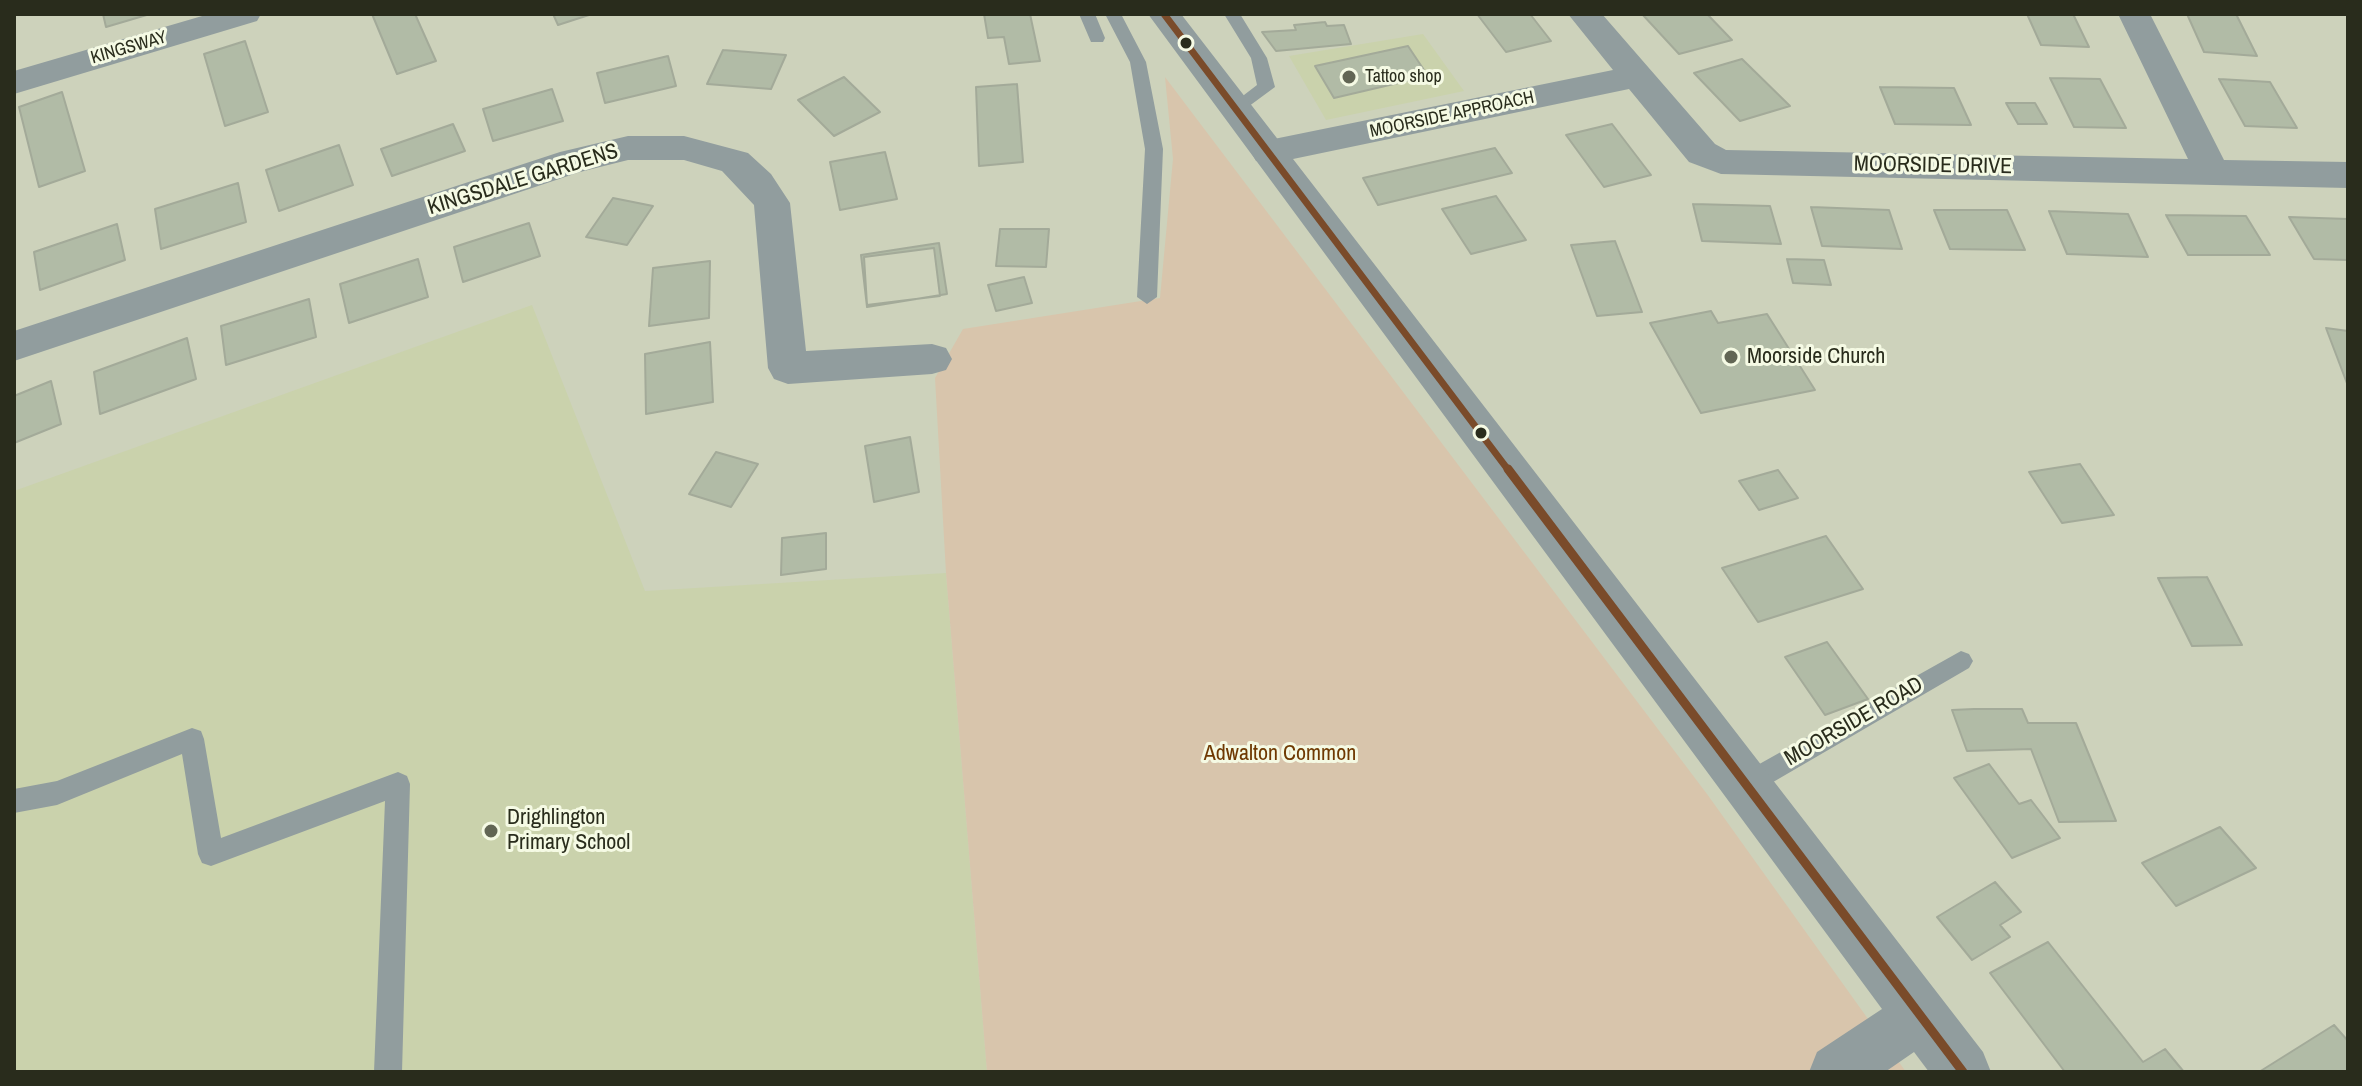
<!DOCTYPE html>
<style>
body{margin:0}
#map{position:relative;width:2362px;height:1086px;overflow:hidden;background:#cdd2bb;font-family:"Archivo Narrow",sans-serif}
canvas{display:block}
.frame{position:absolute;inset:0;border:16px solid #292c1c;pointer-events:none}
</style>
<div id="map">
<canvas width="2362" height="1086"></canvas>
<div class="frame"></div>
</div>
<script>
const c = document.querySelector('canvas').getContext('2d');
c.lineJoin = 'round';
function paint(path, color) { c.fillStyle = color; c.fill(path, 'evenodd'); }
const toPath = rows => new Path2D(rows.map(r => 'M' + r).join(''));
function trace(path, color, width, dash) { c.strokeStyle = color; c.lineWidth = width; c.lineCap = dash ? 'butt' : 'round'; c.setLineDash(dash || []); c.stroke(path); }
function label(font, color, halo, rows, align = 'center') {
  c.font = font + ' "Archivo Narrow",sans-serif'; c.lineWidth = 6; c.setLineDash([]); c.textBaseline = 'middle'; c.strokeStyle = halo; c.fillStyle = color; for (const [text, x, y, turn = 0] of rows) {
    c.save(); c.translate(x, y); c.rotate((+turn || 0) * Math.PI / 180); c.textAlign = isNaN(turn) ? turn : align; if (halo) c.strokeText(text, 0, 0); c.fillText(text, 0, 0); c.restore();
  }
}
const built = toPath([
 [1423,34,1464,91,1326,120,1289,56],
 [532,305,645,591,946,573,987,1072,14,1072,14,491]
]);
const green = toPath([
 [1165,77,1707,794,1906,1072,987,1072,946,573,935,378,963,329,1160,298,1173,159]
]);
const building = toPath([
 [103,14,150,14,106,27,103,14],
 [372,14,415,14,436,61,397,74,372,14],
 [553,14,592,14,558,25,553,14],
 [984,14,1030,14,1040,61,1009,64,1004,37,988,38,984,14],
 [1477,14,1530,14,1551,41,1506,52,1477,14],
 [1642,14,1707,14,1732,40,1679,54,1642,14],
 [2027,14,2073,14,2089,47,2041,45,2027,14],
 [2187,14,2236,14,2257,56,2204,52,2187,14],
 [1325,22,1327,26,1344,25,1351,44,1276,51,1262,32,1296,30,1294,25,1325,22],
 [245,41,268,112,225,126,204,54,245,41],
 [1408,46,1428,76,1334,98,1315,66,1408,46],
 [723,50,786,55,771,89,707,84,723,50],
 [668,56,676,86,605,103,597,73,668,56],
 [1742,59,1790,106,1740,121,1694,73,1742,59],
 [844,77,880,112,834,136,798,100,844,77],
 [2050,78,2100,79,2126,128,2074,127,2050,78],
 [2219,79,2270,82,2297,128,2245,126,2219,79],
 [1017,84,1023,162,979,166,976,87,1017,84],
 [1880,87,1954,88,1971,125,1895,124,1880,87],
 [552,89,563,121,493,141,483,109,552,89],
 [62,92,85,171,39,187,19,107,62,92],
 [2006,103,2035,103,2047,124,2018,124,2006,103],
 [453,124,465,151,392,176,381,149,453,124],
 [1612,124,1651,175,1604,187,1566,135,1612,124],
 [339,145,353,185,279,211,266,170,339,145],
 [1495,148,1512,173,1378,205,1363,178,1495,148],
 [885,152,897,199,840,210,830,162,885,152],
 [238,183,246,222,161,249,155,209,238,183],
 [1496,196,1526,240,1471,254,1442,209,1496,196],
 [613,198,653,206,627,245,586,237,613,198],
 [1693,204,1770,206,1781,244,1702,241,1693,204],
 [1811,207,1889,210,1902,249,1822,246,1811,207],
 [1934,210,2007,210,2025,250,1950,249,1934,210],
 [2049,211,2128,214,2148,257,2067,254,2049,211],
 [2166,215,2246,216,2270,255,2188,255,2166,215],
 [2289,217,2348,219,2348,260,2314,259,2289,217],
 [529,223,540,256,463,282,454,247,529,223],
 [117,224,125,260,40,290,34,252,117,224],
 [1000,229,1049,229,1046,267,996,266,1000,229],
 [1615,241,1642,312,1597,316,1571,245,1615,241],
 [939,243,947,294,867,307,861,255,939,243],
 [934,248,940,296,867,305,864,257,934,248],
 [418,259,428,297,349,323,340,284,418,259],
 [1787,259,1824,260,1831,285,1793,283,1787,259],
 [710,261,709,318,649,326,653,268,710,261],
 [1024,277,1032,303,996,311,988,285,1024,277],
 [309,299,316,337,226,365,221,326,309,299],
 [1711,311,1718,323,1767,314,1815,390,1701,413,1650,323,1711,311],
 [2326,328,2348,331,2348,386,2326,328],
 [187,338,196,379,100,414,94,372,187,338],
 [710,342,713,402,646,414,645,354,710,342],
 [51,381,61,424,14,443,14,396,51,381],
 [910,437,919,492,874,502,865,446,910,437],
 [716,452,758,464,731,507,689,494,716,452],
 [2080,464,2114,515,2062,523,2029,472,2080,464],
 [1778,470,1798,498,1759,510,1739,481,1778,470],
 [826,533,826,569,781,575,782,538,826,533],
 [1826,536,1863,589,1758,622,1722,568,1826,536],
 [2207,577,2242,645,2192,646,2158,578,2207,577],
 [1827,642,1868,699,1825,715,1785,657,1827,642],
 [1974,709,2022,709,2028,723,2076,723,2116,821,2059,822,2031,749,1967,751,1952,710,1974,709],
 [1989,764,2019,804,2031,800,2060,838,2012,858,1954,778,1989,764],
 [2220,827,2256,868,2176,906,2142,863,2220,827],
 [1995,882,2021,912,2000,925,2010,937,1972,960,1937,917,1995,882],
 [2048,942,2143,1062,2165,1049,2184,1072,2065,1072,1990,973,2048,942],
 [2334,1025,2348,1041,2348,1072,2259,1072,2334,1025]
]);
const service = toPath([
 [1079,14,1095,14,1105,38,1103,42,1091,42,1079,14],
 [1105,14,1121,14,1146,62,1163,149,1157,297,1147,304,1137,297,1145,149,1130,62,1105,14],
 [1224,14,1240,14,1267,58,1275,87,1237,115,1228,109,1231,105,1257,85,1251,58,1224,14],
 [1961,651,1969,654,1973,661,1969,668,1756,792,1747,796,1738,792,1735,784,1738,776,1961,651],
 [192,728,201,731,204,739,221,838,398,772,407,776,410,784,402,1072,374,1072,385,801,211,866,202,863,198,854,182,754,57,805,14,813,14,789,57,781,192,728]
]);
const minor = toPath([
 [209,14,261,14,257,21,14,94,14,71,209,14],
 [1568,14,1602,14,1715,144,1726,150,2188,159,2118,14,2150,14,2224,160,2348,162,2348,188,1721,174,1689,162,1629,89,1269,164,1256,161,1251,152,1256,143,1269,140,1613,70,1568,14],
 [628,136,684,136,748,153,771,174,790,203,806,351,932,344,946,348,952,359,946,370,932,374,788,384,774,379,768,368,754,205,722,171,684,160,628,160,580,172,14,361,14,331,560,152,628,136]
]);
const tertiary = toPath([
 [1148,14,1181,14,1983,1052,1991,1072,1929,1072,1914,1052,1885,1072,1809,1072,1817,1052,1882,1009,1148,14]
]);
const bus1Far1 = toPath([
 [1164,14,1509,471]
]);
const bus1 = toPath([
 [1508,469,1963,1072]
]);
const markers = [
 [1186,43,7,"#292c1c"],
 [1349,77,8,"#626654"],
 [1731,357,8,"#626654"],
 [1481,433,7,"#292c1c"],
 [491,831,8,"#626654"]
];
const farStreetnames = [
 ["KINGSWAY",129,48,-16],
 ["MOORSIDE APPROACH",1452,115,-12]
];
const farPoinames = [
 ["Tattoo shop",1365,77]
];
const streetNames = [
 ["MOORSIDE DRIVE",1933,166,1],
 ["KINGSDALE GARDENS",523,180,-17],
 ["MOORSIDE ROAD",1854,722,-30]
];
const poiNames = [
 ["Moorside Church",1747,357],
 ["Drighlington",507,818],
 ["Primary School",507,843]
];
const parkNames = [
 ["Adwalton Common",1280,754]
];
paint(built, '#cad2ac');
paint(green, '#d8c5ac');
paint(building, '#b1bba6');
trace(building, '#a3aa99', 2);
paint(service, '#919d9e');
paint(minor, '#919d9e');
paint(tertiary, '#919d9e');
trace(bus1Far1, '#7a4b2a', 7);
trace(bus1, '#7a4b2a', 9);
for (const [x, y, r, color] of markers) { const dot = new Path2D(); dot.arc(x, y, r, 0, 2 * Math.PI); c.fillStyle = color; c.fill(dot); trace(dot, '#f5fae4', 3); }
label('18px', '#292c1c', '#f5fae4', farStreetnames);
label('18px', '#292c1c', '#f5fae4', farPoinames, 'left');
label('22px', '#292c1c', '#f5fae4', streetNames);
label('22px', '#292c1c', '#f5fae4', poiNames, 'left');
label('22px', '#6f3902', '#f5fae4', parkNames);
</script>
